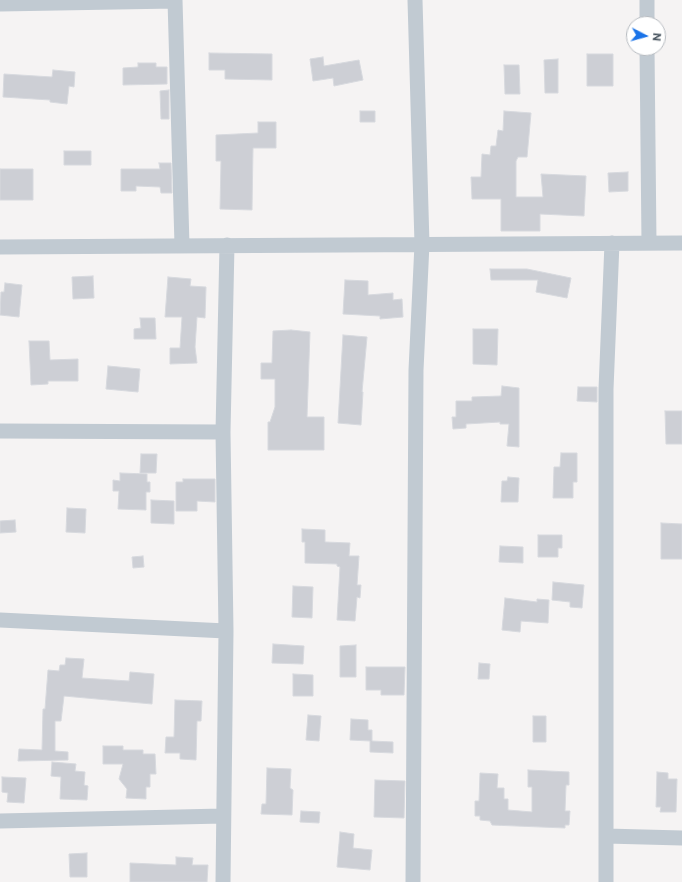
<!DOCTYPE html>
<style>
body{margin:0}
#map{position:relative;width:682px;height:882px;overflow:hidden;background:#f5f3f3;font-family:Commissioner,sans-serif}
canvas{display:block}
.north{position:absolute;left:626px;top:16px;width:40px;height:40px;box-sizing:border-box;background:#fff;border:1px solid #b7bbc0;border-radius:50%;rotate:96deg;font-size:11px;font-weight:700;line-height:16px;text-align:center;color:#4a5661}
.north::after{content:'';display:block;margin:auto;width:14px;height:18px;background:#1a73e8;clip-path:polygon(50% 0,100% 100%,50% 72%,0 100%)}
</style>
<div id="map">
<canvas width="682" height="882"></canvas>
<div class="north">N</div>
</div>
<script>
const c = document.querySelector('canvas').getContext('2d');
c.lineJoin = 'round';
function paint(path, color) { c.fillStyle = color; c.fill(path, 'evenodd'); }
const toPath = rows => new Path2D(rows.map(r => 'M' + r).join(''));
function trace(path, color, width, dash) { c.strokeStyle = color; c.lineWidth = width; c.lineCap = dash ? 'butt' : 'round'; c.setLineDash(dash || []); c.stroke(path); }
const building = toPath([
 [209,53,272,54,272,80,225,79,225,70,209,70,209,53],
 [587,54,613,54,613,86,587,86,587,54],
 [323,57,324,66,359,60,363,80,334,86,333,78,313,81,310,59,323,57],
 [558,59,558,93,545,93,544,60,558,59],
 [138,63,156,63,156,67,167,67,167,84,123,85,123,68,138,67,138,63],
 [504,65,519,65,520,94,505,94,504,65],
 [53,70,75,72,74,87,69,86,67,104,50,102,50,100,3,97,4,74,52,77,53,70],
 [169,90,169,119,161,119,160,91,169,90],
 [360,111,375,111,375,122,360,122,360,111],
 [504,111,531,113,527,157,518,157,516,161,516,197,543,197,541,174,586,176,584,216,540,214,540,231,501,231,501,199,472,199,471,177,481,177,482,154,490,155,491,146,496,146,498,130,503,131,504,111],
 [258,122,276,122,276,148,253,148,252,210,220,209,221,161,216,161,216,135,258,133,258,122],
 [64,151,91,151,91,165,64,165,64,151],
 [159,163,171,163,172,193,161,193,160,187,136,186,136,191,121,191,121,169,160,169,159,163],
 [0,169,33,169,33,200,0,200,0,169],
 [628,172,628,191,609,192,608,173,628,172],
 [490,269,527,269,571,278,567,298,536,292,538,280,491,280,490,269],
 [93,276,94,298,73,299,72,277,93,276],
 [168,277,191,279,190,286,206,287,205,318,197,317,195,347,197,363,170,364,170,348,180,348,182,317,165,317,168,277],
 [345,280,368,281,368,295,393,293,393,300,402,299,403,317,380,319,380,316,343,314,345,280],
 [5,283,22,285,19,317,0,315,1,292,4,292,5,283],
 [140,318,155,318,156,339,134,339,134,329,141,328,140,318],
 [473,329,498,329,497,365,473,364,473,329],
 [291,330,310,332,307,417,324,417,324,450,268,450,268,422,270,422,275,407,275,379,261,379,261,363,272,363,273,331,291,330],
 [343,335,367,337,362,392,363,392,361,425,338,423,343,335],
 [29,341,49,341,50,360,78,359,78,381,48,381,48,384,31,385,29,341],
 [108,366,140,369,138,392,106,389,108,366],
 [502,386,519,388,519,447,507,446,509,424,500,424,500,422,466,424,466,428,453,429,452,417,456,417,456,401,472,401,472,397,501,396,502,386],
 [578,387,597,387,597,402,577,401,578,387],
 [665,411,682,411,682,444,666,444,665,411],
 [561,453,577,453,577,482,573,482,573,498,553,498,554,467,560,467,561,453],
 [141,454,157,454,156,473,140,473,141,454],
 [120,473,147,474,147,482,150,482,150,492,146,492,146,510,118,509,119,491,113,491,113,480,120,481,120,473],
 [508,477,519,478,518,502,501,502,502,481,507,481,508,477],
 [183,479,215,479,215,502,197,501,197,511,176,511,176,482,183,482,183,479],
 [151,500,174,501,174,524,151,523,151,500],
 [67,508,86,509,85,533,66,532,67,508],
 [15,520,16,532,0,533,0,521,15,520],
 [661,523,682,524,682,559,661,559,661,523],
 [302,529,325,530,325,542,350,543,349,556,359,556,357,585,361,585,360,598,357,597,355,621,337,620,340,567,337,566,337,564,305,563,305,542,302,542,302,529],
 [538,535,562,535,562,548,558,548,558,557,538,557,538,535],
 [500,546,523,547,523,563,499,562,500,546],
 [143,556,144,567,133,568,132,557,143,556],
 [553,582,584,585,582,608,570,607,570,602,552,600,553,582],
 [293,586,313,587,312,618,292,617,293,586],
 [505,598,537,602,537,599,549,600,548,623,521,621,520,632,502,630,505,598],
 [273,644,304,646,303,664,272,663,273,644],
 [356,645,356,677,340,677,340,646,356,645],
 [66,658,84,659,82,678,129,681,130,672,154,674,152,704,64,696,61,721,55,721,55,751,68,752,68,760,18,761,19,749,42,750,43,709,45,709,48,670,59,671,60,665,65,665,66,658],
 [479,663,490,664,489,679,478,679,479,663],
 [366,667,405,667,404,695,381,695,381,690,366,690,366,667],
 [293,674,313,675,313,696,293,696,293,674],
 [175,700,202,701,201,721,197,721,196,760,180,759,180,753,165,753,166,737,174,737,175,700],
 [308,715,321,716,319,741,306,740,308,715],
 [533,716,546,716,546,742,533,742,533,716],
 [351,719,368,720,368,730,372,730,372,741,393,742,393,753,370,752,370,741,350,740,351,719],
 [103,746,123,746,123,750,143,750,143,754,155,754,156,774,150,774,150,787,146,787,146,799,126,798,127,789,119,779,123,764,103,764,103,746],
 [52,762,76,764,75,771,85,772,84,785,88,786,87,800,60,799,61,777,51,776,52,762],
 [267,768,291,769,290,788,293,790,292,815,261,814,262,804,266,804,267,768],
 [528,770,569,772,569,785,566,785,565,811,570,811,569,825,565,825,565,828,492,825,490,821,480,820,480,816,475,816,475,801,479,801,480,773,498,774,497,788,504,788,504,799,508,799,508,810,532,812,532,787,528,787,528,770],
 [657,772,668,773,668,779,677,779,676,812,660,812,661,807,656,807,657,772],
 [2,777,26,778,24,803,7,802,8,793,2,792,2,777],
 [375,780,405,781,404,818,374,817,375,780],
 [301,811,320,812,319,823,300,822,301,811],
 [340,832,354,834,353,848,372,850,370,870,337,867,340,832],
 [87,853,87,877,70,877,69,854,87,853],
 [176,857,193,858,192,865,208,865,207,882,130,882,130,863,176,865,176,857]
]);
const minor = toPath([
 [175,0,182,245],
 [0,4,175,1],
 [647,24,647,0],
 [647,48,649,243],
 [0,247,682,243],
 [0,431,223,432],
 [0,620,226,631],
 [0,821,223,816],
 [606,836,682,838],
 [223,882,226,631,223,432,227,245],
 [413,882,416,370,422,244,415,0],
 [606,882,606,389,612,243]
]);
paint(building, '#cdcfd5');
trace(building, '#d7d9de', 1);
trace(minor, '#c1cad2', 15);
</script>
